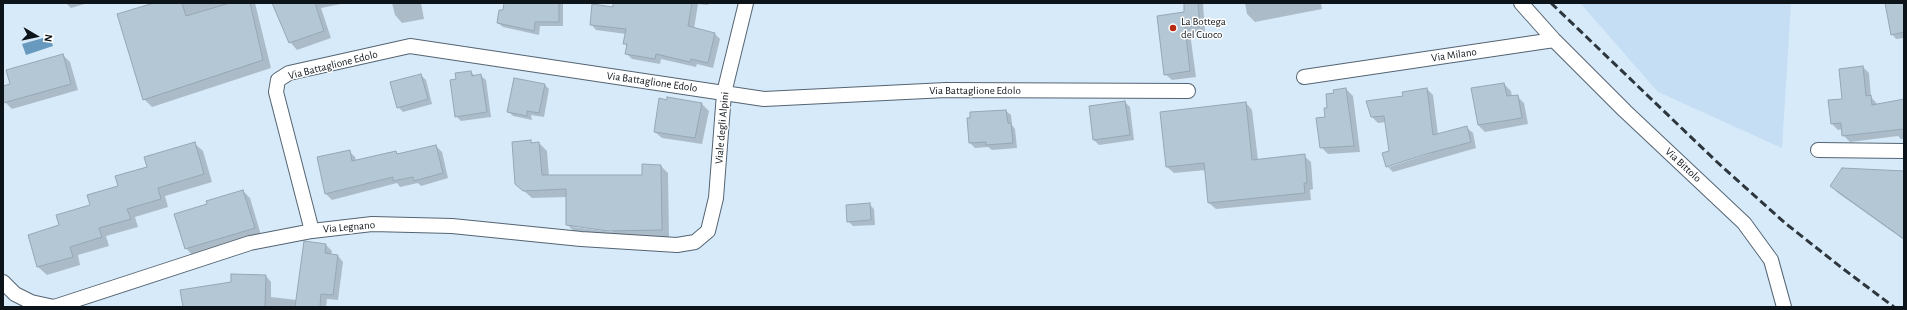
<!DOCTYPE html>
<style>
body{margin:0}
#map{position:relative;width:1907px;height:310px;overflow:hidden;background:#d7eafa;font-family:"Alegreya Sans",sans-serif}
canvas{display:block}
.frame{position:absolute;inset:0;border:4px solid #0d1419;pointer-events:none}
.north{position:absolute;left:16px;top:16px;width:40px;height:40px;-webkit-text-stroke:3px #fff;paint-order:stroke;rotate:99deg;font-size:11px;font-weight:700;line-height:16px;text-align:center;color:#0d1419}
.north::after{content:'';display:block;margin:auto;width:14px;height:18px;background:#0d1419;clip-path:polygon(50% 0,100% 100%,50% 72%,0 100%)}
</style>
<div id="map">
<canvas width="1907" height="310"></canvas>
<div class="frame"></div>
<div class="north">N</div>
</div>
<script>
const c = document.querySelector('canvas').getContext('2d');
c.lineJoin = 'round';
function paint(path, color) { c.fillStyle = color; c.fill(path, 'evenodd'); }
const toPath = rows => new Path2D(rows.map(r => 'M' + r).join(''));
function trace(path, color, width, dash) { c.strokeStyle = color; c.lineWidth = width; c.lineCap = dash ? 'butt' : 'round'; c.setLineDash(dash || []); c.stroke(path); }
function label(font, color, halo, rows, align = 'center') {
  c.font = font + ' "Alegreya Sans",sans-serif'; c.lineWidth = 3; c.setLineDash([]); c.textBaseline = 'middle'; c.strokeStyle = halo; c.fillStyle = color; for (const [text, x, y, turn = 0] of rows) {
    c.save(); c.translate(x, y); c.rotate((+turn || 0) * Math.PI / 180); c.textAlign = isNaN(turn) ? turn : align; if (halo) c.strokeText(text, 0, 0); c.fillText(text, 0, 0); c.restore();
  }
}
const built = toPath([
 [1580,3,1791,3,1782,148,1658,92]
]);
const water = toPath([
 [50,36,53,46,26,55,22,44]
]);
const shadow = toPath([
 [66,3,88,3,71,8],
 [158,3,255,3,271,68,152,107,144,99],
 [273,3,346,3,321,8,331,38,297,50,290,42],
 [392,3,421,3,424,19,402,23,395,15],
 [505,3,563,3,563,26,540,26,539,35,503,27,498,23,504,12],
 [637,3,709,3,708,5,698,4,694,29,715,34,720,39,713,68,697,64,696,67,661,59,660,64,632,59,626,53,628,47,624,43,626,34,596,30,591,24,634,10],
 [1185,3,1203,3,1205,32,1190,33,1196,77,1172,80,1165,74,1186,13],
 [1245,3,1324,3,1321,4,1322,9,1255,22,1247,14],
 [1886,3,1904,3,1904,38,1896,39,1892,34],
 [63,55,70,62,78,90,12,109,5,102,3,87,11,85],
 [1863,67,1869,73,1871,97,1878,105,1904,100,1904,139,1901,139,1898,136,1850,142,1843,135,1843,129,1838,130,1832,124,1843,100],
 [471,72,475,76,481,76,486,80,491,117,461,121,456,116],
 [421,75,426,80,432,104,403,112,398,107],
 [544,84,549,89,544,117,531,115,532,120,513,116,508,111],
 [1504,84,1511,91,1512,97,1517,96,1524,103,1528,124,1485,132,1478,125],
 [1346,89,1353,96,1360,152,1328,154,1321,147,1328,109],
 [1427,89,1433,95,1438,135,1466,127,1473,133,1476,148,1393,172,1387,166,1390,152,1386,122,1378,123,1372,117,1404,97],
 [1431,151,1431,153,1389,167,1389,165],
 [668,98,702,104,709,111,702,144,662,138,655,132],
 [1125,102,1130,107,1134,140,1099,145,1094,140,1090,107],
 [1246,103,1252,110,1258,160,1304,156,1311,162,1313,189,1310,190,1311,200,1216,209,1209,203,1206,170,1174,173,1167,167],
 [1006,111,1011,115,1012,125,1015,129,1017,148,992,150,988,147,975,148,970,143],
 [530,141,533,144,539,143,547,151,549,176,643,176,661,166,668,173,669,237,616,238,574,232,567,224,567,197,532,198,516,184],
 [573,225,613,231,612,232,573,227],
 [194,143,203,151,212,182,165,196,168,207,135,217,138,227,106,236,109,246,78,255,80,265,47,275,38,267,29,236,60,226,148,167],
 [436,146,442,152,448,178,421,186,418,183,400,187,397,183,332,200,326,194,349,151,355,157,356,161,396,152,398,155],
 [1904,172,1904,240,1838,193,1831,186],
 [243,191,250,198,261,235,192,255,186,248],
 [869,204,874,209,875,225,853,226,848,221],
 [304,242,326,245,332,251,331,255,338,256,343,262,338,300,327,299,326,307,184,307,266,276,271,282,271,297,297,300]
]);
const building = toPath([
 [154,3,182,3,186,16,230,3,250,3,263,60,143,100,117,14,154,3],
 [272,3,315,3,324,31,289,43,272,3],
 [504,3,559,3,559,22,535,22,534,31,497,23,499,10,503,10,504,3],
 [613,3,692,3,688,26,715,33,708,63,691,59,690,62,656,54,655,59,625,54,627,44,623,44,626,29,590,25,592,4,613,7,613,3],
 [1184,3,1198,3,1200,26,1185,27,1190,71,1164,75,1157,16,1184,12,1184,3],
 [1885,3,1904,3,1904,32,1891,35,1885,3],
 [63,54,71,84,3,103,3,86,10,84,6,70,63,54],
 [1863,66,1866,96,1871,95,1872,105,1904,99,1904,129,1842,136,1841,123,1831,124,1828,100,1842,99,1839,69,1863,66],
 [471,71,472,76,481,74,487,112,455,117,450,80,456,79,455,73,471,71],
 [421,74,428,99,397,108,390,82,421,74],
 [514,78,545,84,539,113,527,111,527,116,507,112,514,78],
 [1504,83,1507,96,1518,95,1522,118,1478,125,1471,88,1504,83],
 [1346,88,1354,146,1320,148,1316,118,1325,117,1324,108,1327,108,1326,94,1334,93,1333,90,1346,88],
 [1427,88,1433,135,1467,126,1471,142,1426,154,1386,167,1382,153,1389,151,1384,116,1371,117,1366,101,1403,96,1402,92,1427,88],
 [667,97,702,103,695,138,654,132,659,98,667,100,667,97],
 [1125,101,1130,135,1093,140,1089,106,1125,101],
 [1246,102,1252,160,1305,154,1307,183,1304,183,1305,193,1208,203,1204,163,1166,167,1160,112,1246,102],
 [1006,110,1008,123,1011,123,1013,143,986,145,986,142,969,143,967,118,970,118,970,112,1006,110],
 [531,140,531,143,539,142,542,175,642,175,642,164,661,165,662,230,608,231,566,225,566,189,523,191,515,184,512,142,531,140],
 [195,142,204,174,158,188,161,199,127,209,131,219,99,228,102,237,70,247,73,257,37,267,28,235,59,225,56,215,90,205,87,195,118,186,115,176,147,167,144,157,195,142],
 [436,145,443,173,414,181,413,177,393,181,393,177,325,194,317,157,350,150,352,161,396,151,397,154,436,145],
 [1842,168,1904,171,1904,239,1830,186,1842,168],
 [243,190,255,228,185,249,174,214,207,204,206,201,243,190],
 [870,203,871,220,847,222,846,205,870,203],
 [304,241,326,244,325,253,338,255,333,295,321,294,320,307,295,307,304,241],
 [231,274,266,275,265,307,183,307,180,290,231,282,231,274]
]);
const minor = toPath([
 [1521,3,1554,40,1625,111,1744,223,1771,260,1784,307],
 [1304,77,1554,40],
 [1818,150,1904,151],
 [312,231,276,92,278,80,289,73,410,46,764,99,946,90,1188,91],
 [3,282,15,294,31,302,54,307,250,243,312,231,372,224,452,226,581,239,677,245,695,242,708,231,716,198,724,93,746,3]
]);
const rail = toPath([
 [1551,3,1717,162,1785,223,1842,268,1894,307]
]);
const markers = [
 [1173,28,4,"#b82c14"]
];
const poiNames = [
 ["La Bottega",1181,22],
 ["del Cuoco",1181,35]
];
const streetNames = [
 ["Via Milano",1454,55,-8],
 ["Via Battaglione Edolo",333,65,-14],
 ["Via Battaglione Edolo",652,82,8],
 ["Via Battaglione Edolo",975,91],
 ["Viale degli Alpini",722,128,-85],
 ["Via Bittolo",1683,165,43],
 ["Via Legnano",349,227,-5]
];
paint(built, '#c5def3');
paint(water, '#6899bf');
paint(shadow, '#0003');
paint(building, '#b4c7d5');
trace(building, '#95a7b5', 1);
trace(minor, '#546472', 16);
trace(minor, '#fff', 14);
trace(rail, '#2d363d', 3, [8, 4]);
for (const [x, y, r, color] of markers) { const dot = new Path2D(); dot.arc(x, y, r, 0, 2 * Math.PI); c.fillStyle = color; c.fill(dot); trace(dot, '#fff', 1.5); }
label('11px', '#0d1419', '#fff', poiNames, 'left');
label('11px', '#0d1419', '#fff', streetNames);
</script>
